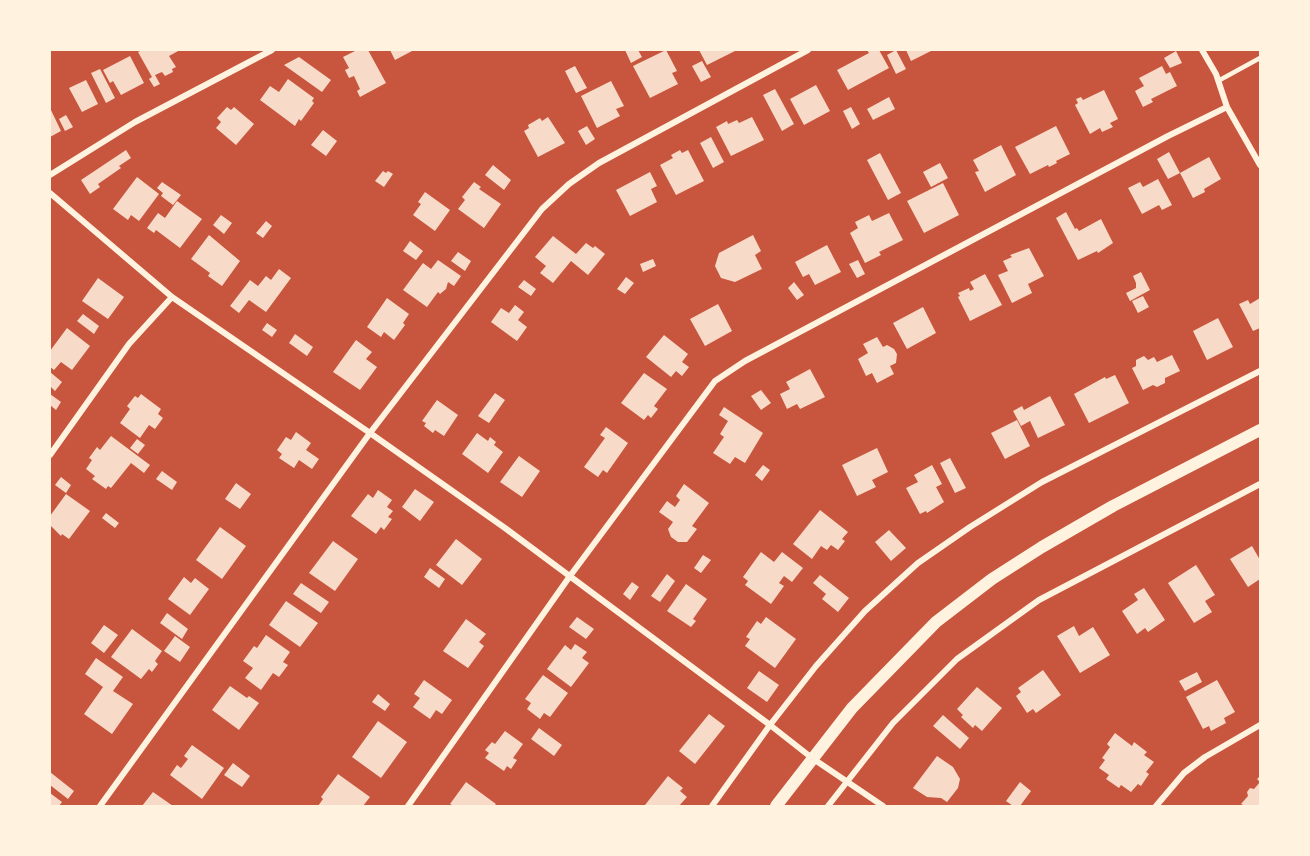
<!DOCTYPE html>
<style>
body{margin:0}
#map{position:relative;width:1310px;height:856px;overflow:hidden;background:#c8553d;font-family:"Alegreya Sans",sans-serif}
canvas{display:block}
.frame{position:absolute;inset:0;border:51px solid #fff3e0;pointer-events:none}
</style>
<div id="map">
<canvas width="1310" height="856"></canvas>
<div class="frame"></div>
</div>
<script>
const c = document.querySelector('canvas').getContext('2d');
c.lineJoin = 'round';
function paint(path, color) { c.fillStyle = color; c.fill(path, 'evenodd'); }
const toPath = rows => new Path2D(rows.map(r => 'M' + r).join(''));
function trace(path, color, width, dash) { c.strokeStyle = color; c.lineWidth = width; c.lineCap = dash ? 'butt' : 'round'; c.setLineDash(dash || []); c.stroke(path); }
const building = toPath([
 [142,50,180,50,169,56,176,67,172,69,173,72,165,76,162,72,155,75,160,84,154,87,149,79,152,77,138,52],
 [357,50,368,50,386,83,360,97,357,91,360,89,354,76,349,78,345,70,349,68,343,57],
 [390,50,414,50,395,60],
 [625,50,638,50,642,57,631,63],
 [666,50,677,71,672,73,678,84,650,98,633,66],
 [699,50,737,50,707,65],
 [867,50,879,50,889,68,848,90,837,70,869,53],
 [896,50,906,69,896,74,887,55],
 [906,50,933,50,911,61],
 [1176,51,1182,63,1170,68,1164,58],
 [130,56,144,83,121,95,113,81,110,83,103,70],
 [299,57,331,80,322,92,284,65],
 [702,61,711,77,701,82,692,66],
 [575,66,587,88,576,93,565,71],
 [1162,66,1166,74,1170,72,1177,86,1151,99,1153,102,1143,107,1135,91,1144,86,1139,78],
 [100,69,115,98,106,103,91,73],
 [288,79,314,98,312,101,314,103,301,121,299,119,295,126,260,100,270,86,279,92],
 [86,80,98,104,82,112,69,88],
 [611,81,624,106,616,109,620,116,597,128,581,96],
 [816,85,830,111,804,125,790,99],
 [775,89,794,124,782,131,763,95],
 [1104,90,1118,119,1110,123,1113,127,1102,132,1100,128,1090,134,1075,105,1078,103,1076,99,1081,97,1083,100],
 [889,97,895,109,873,120,867,109],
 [227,107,231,110,234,107,254,124,236,145,216,128,221,122,217,118],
 [851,107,860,124,852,129,843,111],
 [50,108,61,131,50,137],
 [66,115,73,127,65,131,59,119],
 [548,117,565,143,538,157,524,131,529,128,528,125,540,118,542,121],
 [752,117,764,140,731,156,716,127,727,121,728,124,737,120,739,123],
 [587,126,595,139,586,145,578,131],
 [1056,126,1070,154,1056,161,1057,163,1049,167,1048,165,1030,174,1015,147],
 [323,130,337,141,326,156,311,145],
 [711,137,724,162,713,168,700,143],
 [1001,145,1016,175,985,192,975,172,979,171,973,160],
 [126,150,131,158,119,166,121,168,98,184,100,187,90,194,81,180],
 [680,150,682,153,688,150,704,181,676,195,660,165,673,158,671,155],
 [1169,152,1180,173,1209,157,1221,179,1204,189,1205,192,1193,198,1180,173,1168,179,1157,159],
 [880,153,901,193,888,200,867,160],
 [940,163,948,178,931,187,923,172],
 [493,165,511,180,504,190,485,175],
 [383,171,386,173,388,171,393,174,384,187,375,181],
 [650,172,657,186,651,189,657,202,630,216,616,190],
 [137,177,159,194,139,221,131,215,128,220,113,209],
 [1158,179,1172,205,1162,210,1159,205,1142,214,1128,188,1140,182,1143,187],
 [162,182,181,195,173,205,161,196,163,193,157,188],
 [474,182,481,187,479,189,501,204,484,228,458,209,465,200,462,197],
 [943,183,959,215,924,233,907,201],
 [425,192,450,210,435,231,413,215,421,204,418,202],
 [177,201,202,219,180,248,156,230,154,233,147,228,158,213,165,218],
 [1066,212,1075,229,1077,228,1079,231,1101,219,1113,243,1098,253,1097,251,1078,260,1056,218],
 [889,213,903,240,879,252,881,255,865,263,850,233,858,228,855,222,869,215,872,221],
 [221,215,232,223,224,234,213,225],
 [266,221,272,226,263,238,256,233],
 [209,235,240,261,222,286,208,276,210,273,191,259],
 [753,235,761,251,755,255,762,269,735,282,721,278,715,266,719,253],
 [553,236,576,254,586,243,593,248,595,246,605,254,588,275,571,261,553,283,540,273,546,266,535,257],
 [410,241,423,251,416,260,403,251],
 [827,245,841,272,815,285,809,274,803,277,795,262],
 [1029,248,1044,276,1028,284,1032,293,1012,303,998,275,1008,271,1003,261,1012,257,1010,255],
 [458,252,471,261,465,271,451,261],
 [653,259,656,266,643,272,640,264],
 [438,260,461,276,454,286,448,282,446,289,440,294,438,292,427,307,403,290,423,263,431,269],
 [858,260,865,274,857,278,849,264],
 [279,269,291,278,266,312,249,300,239,313,230,306,250,280,258,286,266,276,271,280],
 [1141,272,1150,290,1130,301,1126,293,1136,288,1136,283,1133,276],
 [985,274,1002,305,970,321,958,297,960,296,958,293,969,288,970,291,974,289,970,282],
 [626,277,634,283,625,294,617,289],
 [98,278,124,297,108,319,82,301],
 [524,280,536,289,531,296,518,287],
 [794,282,804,295,797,300,788,288],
 [1143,296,1149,307,1138,313,1132,301],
 [387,298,409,314,403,323,405,325,394,340,384,332,381,337,367,327],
 [1260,298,1260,328,1253,331,1239,304,1248,300,1250,304],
 [718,304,732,331,705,346,690,319],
 [515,305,524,312,518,320,527,327,517,341,491,322,501,308,509,313],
 [923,307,936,333,907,349,893,323],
 [83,314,99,326,94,334,77,321],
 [1218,318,1233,347,1207,360,1193,331],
 [267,323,277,330,272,337,262,330],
 [67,328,90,346,72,370,61,362,54,370,50,367,50,351],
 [295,334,313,347,307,356,289,343],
 [664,335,688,354,682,362,689,367,682,376,676,371,671,377,646,357],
 [877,337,883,347,887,345,894,349,897,354,896,363,890,366,894,374,877,383,872,373,866,376,858,359,868,353,863,344],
 [356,340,372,352,366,359,377,367,360,390,333,372],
 [1172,355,1180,371,1165,378,1165,383,1157,387,1153,385,1143,390,1132,368,1136,366,1136,360,1144,356,1148,360,1154,357,1157,362],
 [810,369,825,397,800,409,797,404,787,409,780,394,790,389,786,382],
 [50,372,62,382,55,391,50,386],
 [644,373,667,389,654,406,658,409,651,418,648,415,644,420,621,403],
 [1115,375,1129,403,1089,423,1074,394,1105,377,1106,379],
 [761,390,771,403,761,410,751,396],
 [495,393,505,400,489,423,478,416],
 [50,394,61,402,56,410,50,405],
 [141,394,161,409,158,414,163,418,155,429,149,425,140,438,120,423,130,409,127,406,135,396,138,398],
 [1050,396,1065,425,1038,438,1030,421,1021,426,1013,411,1022,406,1024,410],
 [437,400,458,415,444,436,435,430,433,433,424,426,426,423,422,421],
 [724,407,763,433,745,463,735,457,730,464,713,453,724,437,720,434,728,421,719,415],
 [1017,420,1030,446,1005,459,991,433],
 [606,427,628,443,607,473,603,470,598,477,584,467,605,438,600,435],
 [296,432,311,443,306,450,319,459,312,469,299,460,294,468,279,458,282,454,277,450,286,437,291,440],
 [477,433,488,441,490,437,496,442,494,445,503,452,488,473,462,454],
 [111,436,150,465,144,473,131,463,111,488,108,486,106,489,92,479,95,476,86,469,92,460,89,458,97,447,100,450],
 [137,439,145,445,138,454,130,448],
 [877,448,888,472,872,480,876,487,857,496,842,465],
 [519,456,540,471,522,497,500,482],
 [950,458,966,488,955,493,940,463],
 [763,465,770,470,762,481,755,475],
 [932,465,942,484,936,487,944,502,927,513,926,511,920,514,906,488,918,482,914,475],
 [162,471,177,482,172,490,156,479],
 [61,477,71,485,66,493,55,485],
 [236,483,251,494,240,509,225,499],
 [684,484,709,503,692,526,697,529,687,542,678,542,671,537,668,529,673,522,659,512,667,501,675,507,680,500,676,496],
 [415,489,434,502,420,521,402,507],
 [378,490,392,500,387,507,393,511,388,517,392,519,384,530,381,527,376,534,351,516,368,494,373,498],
 [66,494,90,511,69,539,62,534,61,536,50,525,50,516],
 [820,510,848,532,842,539,845,541,838,550,831,545,827,550,821,546,812,559,793,544],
 [106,513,119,523,115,528,102,518],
 [220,527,246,546,222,579,196,560],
 [889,530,906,548,891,561,875,542],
 [456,539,482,559,462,585,436,565],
 [333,541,358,559,335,591,309,573],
 [1252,546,1260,560,1260,579,1248,587,1230,559],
 [761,552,774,562,782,552,803,568,792,582,784,576,779,583,784,586,771,604,745,585,748,581,743,577],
 [703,555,711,560,701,573,694,568],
 [1196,565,1215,595,1205,601,1212,612,1194,623,1168,583],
 [430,568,445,579,439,588,424,577],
 [667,574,675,581,660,602,651,596],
 [820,575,849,598,838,612,822,599,826,594,813,583],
 [184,577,191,583,195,578,209,589,190,615,168,599],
 [632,582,639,587,630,600,623,594],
 [301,583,329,602,321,613,293,594],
 [686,584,707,599,693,619,696,621,691,627,667,611],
 [1144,588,1165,620,1148,632,1145,628,1137,634,1122,611,1138,600,1134,594],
 [286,601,318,623,300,647,269,625],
 [167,613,188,629,182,639,160,623],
 [577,617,594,629,586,639,569,627],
 [766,617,796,639,775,668,745,646,750,639,746,637,757,621,761,624],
 [466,619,486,634,479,642,484,646,468,668,443,651],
 [104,625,118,635,104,653,91,643],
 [1074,626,1079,636,1093,627,1110,655,1080,673,1057,636],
 [132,629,162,651,155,661,158,664,152,672,149,669,141,679,111,657],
 [266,635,290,652,283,662,288,665,279,677,273,673,261,690,245,678,253,668,243,661,254,646,257,648],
 [175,636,190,647,180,662,164,651],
 [575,644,587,652,582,658,589,663,571,687,547,669,565,645,571,650],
 [96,658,123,677,113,691,133,704,112,734,84,714,103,687,85,674],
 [1043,670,1061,695,1036,713,1033,709,1027,713,1016,696,1021,692,1018,688],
 [759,671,779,685,767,702,747,688],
 [1197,672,1202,682,1185,691,1179,681],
 [543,675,568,693,550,717,544,713,540,719,527,709,531,703,525,699],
 [424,680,452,700,442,714,436,710,430,719,413,707,420,698,414,694],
 [1217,680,1235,712,1224,718,1226,723,1211,731,1209,726,1203,729,1186,697],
 [230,686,247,698,249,696,259,703,239,730,212,710],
 [977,687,1002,708,982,731,975,725,973,728,961,717,963,715,957,709],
 [378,694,390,704,385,711,372,702],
 [709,714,725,726,695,764,679,751],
 [943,715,969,738,960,749,933,726],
 [378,721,407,742,381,778,352,757],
 [539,728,562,745,554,756,531,739],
 [505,731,523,744,513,758,517,760,511,769,507,766,504,771,485,758,489,753,485,750,492,742,495,744],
 [1115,733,1132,746,1134,742,1147,752,1144,755,1154,762,1146,772,1149,774,1141,786,1138,784,1131,792,1121,785,1119,788,1106,779,1109,775,1099,768,1105,760,1102,758,1110,747,1107,744],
 [192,745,224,768,202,799,170,775,177,765,181,768,188,759,184,756],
 [937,756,953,767,960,779,958,788,947,802,941,798,927,797,913,788],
 [233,763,250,776,242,787,224,775],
 [50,772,74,791,68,799,50,785],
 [338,774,370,797,363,806,318,806,323,799,321,797],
 [668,776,683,788,680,791,687,797,679,806,647,806,645,805],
 [1260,776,1260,806,1245,806,1241,804,1248,796,1247,792,1250,788,1254,789,1260,782,1257,779],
 [466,782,496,804,494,806,454,806,450,804],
 [1020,782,1031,791,1020,806,1013,806,1006,801],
 [153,792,173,806,142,806],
 [50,793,62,802,59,806,50,806]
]);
const service = toPath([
 [1218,81,1260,58]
]);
const minor = toPath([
 [1202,50,1216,74,1227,107,1260,165],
 [50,175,135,122,272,50],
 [50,193,172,297,370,433,505,528,770,725,812,758,883,806],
 [50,455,129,344,172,297],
 [100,806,370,433,542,209,569,184,599,163,808,50],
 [408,806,570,576,715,381,745,361,1168,136,1227,107],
 [712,806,770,725,816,666,865,611,918,563,970,527,1042,482,1260,371],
 [828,806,893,723,957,659,1039,600,1260,484],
 [1156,806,1184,773,1205,757,1260,725]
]);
const secondary = toPath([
 [776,806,852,708,936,622,992,579,1042,547,1113,506,1260,430]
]);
paint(building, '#f7dbc8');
trace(service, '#fff3e0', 4.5);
trace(minor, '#fff3e0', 6);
trace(secondary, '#fff3e0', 12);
</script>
